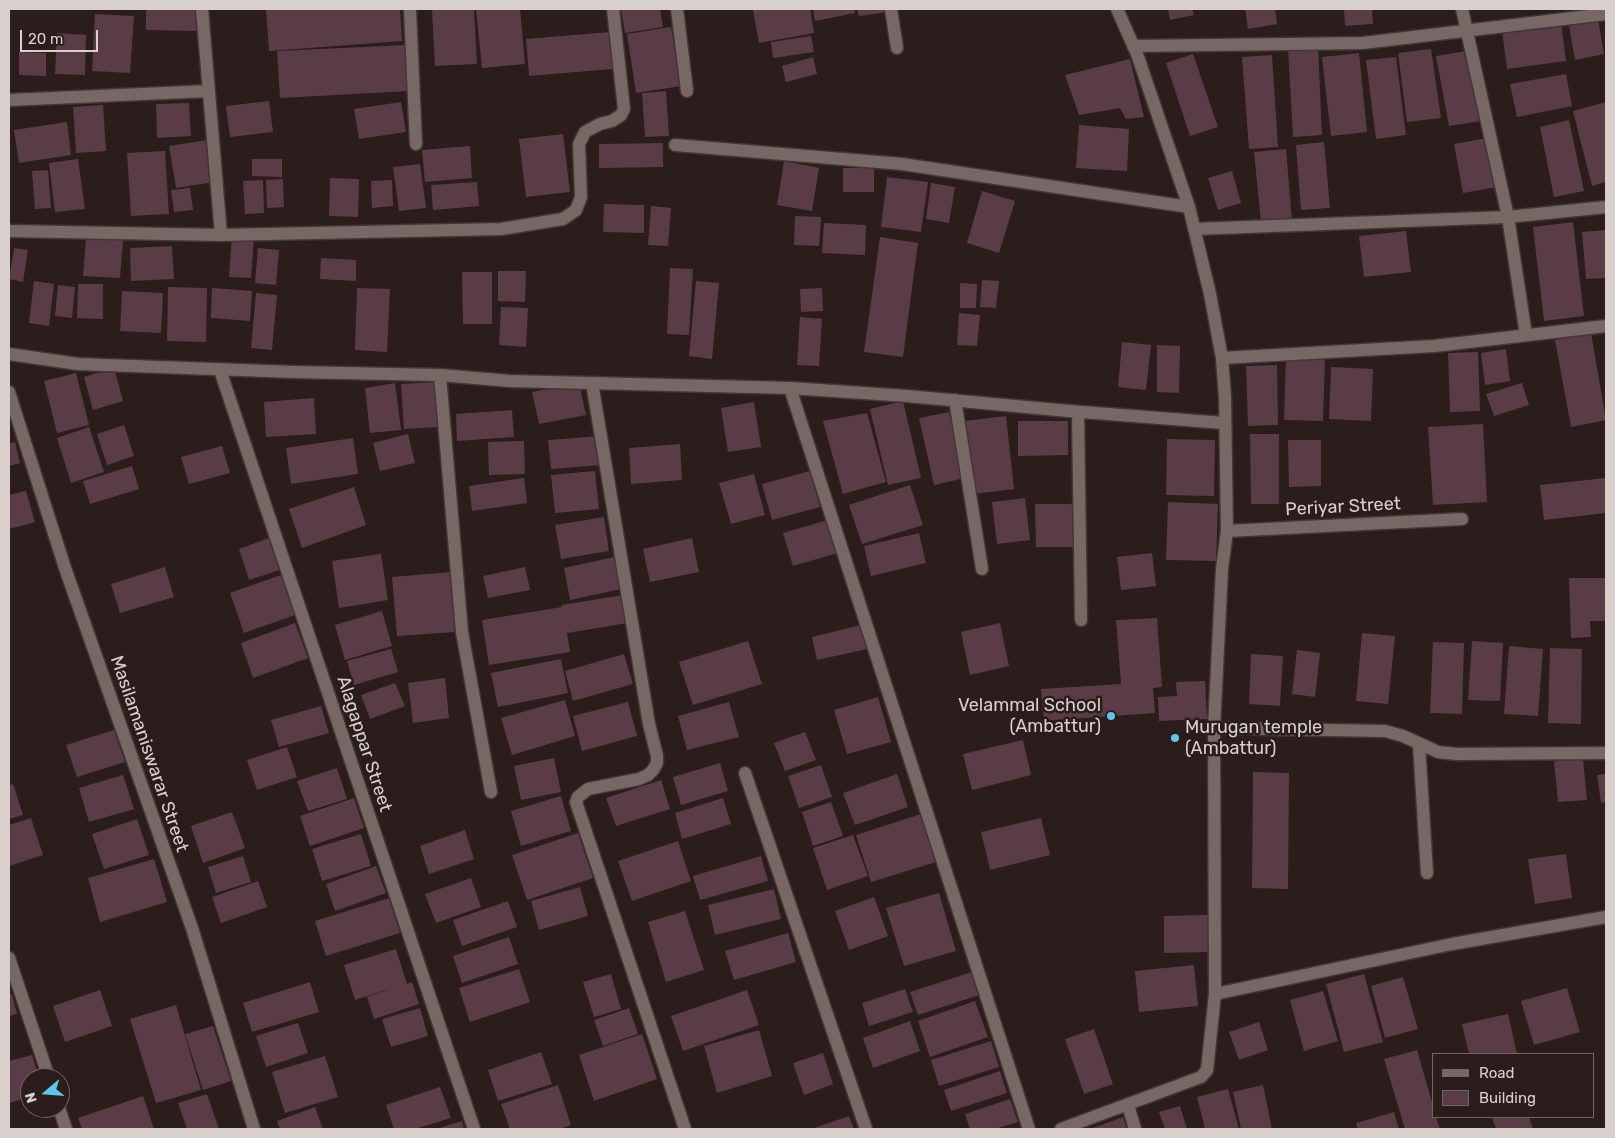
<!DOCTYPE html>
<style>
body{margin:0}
#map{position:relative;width:1615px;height:1138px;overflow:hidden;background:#2a1d1b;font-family:Rubik,sans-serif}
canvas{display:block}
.frame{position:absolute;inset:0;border:10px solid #d9d0ce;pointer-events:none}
.legend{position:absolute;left:1432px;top:1053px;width:162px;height:65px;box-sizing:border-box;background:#2a1d1b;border:1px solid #706563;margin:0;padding:6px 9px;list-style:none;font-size:15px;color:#d9d0ce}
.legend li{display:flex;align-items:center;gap:10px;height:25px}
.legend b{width:25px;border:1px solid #706563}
.north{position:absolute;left:20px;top:1068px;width:50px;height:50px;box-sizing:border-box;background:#2a1d1b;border:1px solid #706563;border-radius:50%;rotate:252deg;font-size:14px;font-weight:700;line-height:20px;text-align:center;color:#d9d0ce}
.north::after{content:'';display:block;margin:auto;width:18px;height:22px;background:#5dc7e8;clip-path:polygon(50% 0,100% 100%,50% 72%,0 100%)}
.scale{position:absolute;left:20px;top:30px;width:78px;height:22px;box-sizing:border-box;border:2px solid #d9d0ce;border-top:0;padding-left:6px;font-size:15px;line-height:18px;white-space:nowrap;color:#d9d0ce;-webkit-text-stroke:4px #2a1d1b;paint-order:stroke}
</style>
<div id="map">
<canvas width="1615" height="1138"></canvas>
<div class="frame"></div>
<ul class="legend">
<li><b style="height:6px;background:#786865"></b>Road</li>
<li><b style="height:14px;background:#5a3c46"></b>Building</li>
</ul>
<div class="north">N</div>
<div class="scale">20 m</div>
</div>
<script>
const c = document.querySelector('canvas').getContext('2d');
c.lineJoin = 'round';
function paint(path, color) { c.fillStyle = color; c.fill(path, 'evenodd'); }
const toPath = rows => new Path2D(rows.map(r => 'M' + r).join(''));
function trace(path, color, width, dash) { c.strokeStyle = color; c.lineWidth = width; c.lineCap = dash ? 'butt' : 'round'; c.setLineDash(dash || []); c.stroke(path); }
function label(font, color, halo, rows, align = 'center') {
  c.font = font + ' Rubik,sans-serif'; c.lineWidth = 5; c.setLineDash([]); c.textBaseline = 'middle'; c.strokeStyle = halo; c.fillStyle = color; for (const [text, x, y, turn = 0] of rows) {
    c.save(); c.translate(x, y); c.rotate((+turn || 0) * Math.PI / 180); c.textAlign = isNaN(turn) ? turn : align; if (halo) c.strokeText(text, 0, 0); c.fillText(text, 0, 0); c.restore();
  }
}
const building = toPath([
 [146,9,199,9,199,31,146,30],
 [266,9,400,9,402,41,269,51],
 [432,9,474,9,477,64,435,66],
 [476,9,520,9,525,64,482,68],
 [621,9,660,9,663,27,625,33],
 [759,9,810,9,814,33,759,43,753,10],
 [813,9,854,9,855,13,815,21],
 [857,9,888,9,889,12,859,16],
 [1168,9,1192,9,1194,15,1170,20],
 [1245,9,1275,9,1277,24,1248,29],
 [1344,9,1372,9,1373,24,1345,26],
 [95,14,134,16,130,73,92,71],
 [1598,20,1604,54,1575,60,1569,26],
 [1561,22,1566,61,1507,69,1502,30],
 [671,27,681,86,636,93,627,34],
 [610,32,613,69,529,76,526,39],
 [57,33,86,35,85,75,55,74],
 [811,36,814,52,773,58,771,42],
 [406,45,409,91,280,98,277,51],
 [1318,47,1322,135,1293,137,1288,48],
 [1431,49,1441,118,1407,122,1398,53],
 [1467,51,1482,121,1449,126,1436,56],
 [19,52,46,53,46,76,19,75],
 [1359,53,1367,132,1331,136,1322,57],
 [1193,54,1218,127,1190,136,1166,63],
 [1272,55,1278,147,1249,149,1242,57],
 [813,57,817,74,786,82,782,66],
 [1396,57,1406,135,1376,139,1366,60],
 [1130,59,1144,117,1126,119,1120,108,1079,115,1065,75],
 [1566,74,1572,106,1517,117,1510,84],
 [666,91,669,136,645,137,642,93],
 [269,101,273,132,230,137,226,106],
 [401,102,406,132,359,139,354,109],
 [1606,102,1606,182,1592,186,1573,111],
 [189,103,191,136,157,138,156,104],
 [103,105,106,151,76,153,73,107],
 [1569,120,1584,191,1554,197,1540,127],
 [67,122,71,155,19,163,14,130],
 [1079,125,1129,129,1127,171,1076,168],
 [563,134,570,192,526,197,519,139],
 [1488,138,1497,187,1463,193,1454,144],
 [207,140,214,182,176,188,169,146],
 [1324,142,1330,208,1301,210,1296,145],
 [663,143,663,167,599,168,599,144],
 [470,146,472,178,425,182,422,150],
 [1286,149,1292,220,1261,223,1254,152],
 [165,151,169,214,131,216,127,153],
 [78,159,85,209,55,212,49,163],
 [252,159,282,159,282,177,252,176],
 [784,161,819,168,812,211,777,205],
 [420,164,426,208,399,211,393,167],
 [843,168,874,168,874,192,843,192],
 [48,170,51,208,35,209,32,171],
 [1232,171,1241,203,1218,210,1208,178],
 [887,177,928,182,921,232,881,227],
 [330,178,359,179,358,217,329,216],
 [283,179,284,207,267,208,266,180],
 [263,180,264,213,245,214,243,181],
 [392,180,393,206,372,208,371,181],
 [477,182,479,206,433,210,431,185],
 [931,183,955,187,949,223,926,219],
 [190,188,193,210,174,212,171,190],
 [982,191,1015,201,999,253,967,243],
 [604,204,644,205,644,233,603,232],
 [651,206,671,208,668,246,648,245],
 [795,216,821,217,819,246,794,245],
 [1573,222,1584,316,1544,321,1533,227],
 [824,223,866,225,865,255,822,253],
 [1606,230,1606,278,1586,279,1582,232],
 [1406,231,1411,272,1364,277,1359,236],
 [232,235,254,237,251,278,229,277],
 [880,237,918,243,903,357,864,352],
 [86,238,123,240,120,278,83,276],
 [172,246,174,279,131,281,130,248],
 [14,248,28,250,23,282,9,279],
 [258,248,279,250,276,285,255,283],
 [321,258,356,260,356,281,320,279],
 [670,268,693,269,689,335,667,334],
 [498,271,526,271,525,302,498,301],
 [462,272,492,272,492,324,463,324],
 [982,280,999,281,996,308,980,307],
 [34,281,54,284,49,326,29,323],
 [696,281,719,283,712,359,689,356],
 [960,283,977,284,976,308,960,308],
 [78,284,103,284,103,319,77,318],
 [58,285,75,287,72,318,55,316],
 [168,287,207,288,206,342,167,341],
 [212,288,252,291,250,321,211,318],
 [357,288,390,289,387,352,355,350],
 [822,288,823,311,801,312,800,289],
 [122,291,163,293,161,333,120,331],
 [256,293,277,295,272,350,251,348],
 [501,307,528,308,526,347,499,345],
 [959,313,980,315,977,346,957,345],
 [800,317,822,319,819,366,797,365],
 [1591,333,1606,420,1571,427,1555,340],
 [1122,342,1151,345,1146,390,1118,387],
 [1157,345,1180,346,1179,393,1157,392],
 [1506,349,1510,381,1485,385,1481,353],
 [1478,352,1480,411,1450,412,1448,353],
 [1286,356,1325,357,1323,421,1284,420],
 [1277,365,1278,425,1248,426,1246,366],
 [1331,367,1373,369,1371,421,1329,419],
 [114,368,123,401,93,410,84,377],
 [76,373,89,425,57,433,44,381],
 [435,382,438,427,404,429,401,384],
 [395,383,401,430,370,433,365,388],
 [579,383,586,415,539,424,532,392],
 [1522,383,1529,405,1494,416,1486,394],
 [314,398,316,434,266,437,264,402],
 [903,401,921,478,888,485,870,409],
 [754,402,761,447,728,452,721,408],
 [512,410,514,437,457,441,456,414],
 [949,412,965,478,934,485,919,418],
 [867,413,886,482,843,494,823,421],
 [1006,416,1014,489,974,494,965,421],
 [1018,421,1068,421,1068,455,1018,456],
 [1483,424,1487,502,1433,505,1428,427],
 [124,425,134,456,107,465,97,434],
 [89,427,104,472,71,483,57,438],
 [408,434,415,463,380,471,373,443],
 [1250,434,1279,434,1279,504,1251,504],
 [599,436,602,465,551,469,548,440],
 [353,438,358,474,291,484,286,448],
 [1167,439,1215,440,1214,496,1166,495],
 [1288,440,1321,440,1321,486,1289,487],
 [524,441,525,474,489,475,488,442],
 [15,442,20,463,9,466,9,444],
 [680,444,682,480,631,484,629,448],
 [222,446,230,473,189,484,181,457],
 [132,466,139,489,90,504,83,481],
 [595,471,599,509,555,513,551,475],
 [810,471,820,507,772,520,762,484],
 [754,474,765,515,731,524,719,483],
 [524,478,527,503,472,511,469,486],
 [1606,478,1606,513,1544,520,1540,485],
 [910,485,923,525,862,544,849,505],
 [354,487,366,525,302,548,289,509],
 [26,491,35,522,9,529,9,495],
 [1025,498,1030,540,997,544,992,502],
 [1168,502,1218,504,1216,561,1166,560],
 [1035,504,1074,504,1075,547,1036,547],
 [604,517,609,551,561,559,555,525],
 [831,519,841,552,793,566,783,533],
 [919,533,926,563,871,576,864,546],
 [269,538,280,570,249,580,239,549],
 [692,538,699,572,650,582,643,549],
 [1152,553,1156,586,1121,590,1117,557],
 [381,554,388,600,339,608,332,561],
 [614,557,621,589,570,600,564,568],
 [165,567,174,597,120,613,111,584],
 [525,567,530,590,488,598,483,576],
 [451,572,455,632,397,636,392,577],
 [281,575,295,615,244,633,230,593],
 [1569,578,1606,578,1606,621,1590,621,1591,637,1571,638],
 [623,595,628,623,567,633,570,652,489,665,482,620,562,607,562,605],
 [382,611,392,646,345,660,335,625],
 [1157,618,1162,687,1153,688,1155,713,1044,721,1041,689,1121,684,1116,620],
 [295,623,308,658,253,678,241,643],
 [1000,623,1009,666,970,675,961,632],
 [861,625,867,649,817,660,812,637],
 [1362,633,1395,636,1388,704,1356,701],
 [748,641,762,684,693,705,679,662],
 [1472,641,1503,643,1500,701,1468,700],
 [1433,642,1464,643,1462,714,1430,713],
 [1509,646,1543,649,1538,716,1504,714],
 [1550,648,1582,649,1581,724,1548,723],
 [391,649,398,672,354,685,347,661],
 [1297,650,1320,653,1315,697,1292,694],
 [624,654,633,684,573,701,565,671],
 [1251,654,1283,656,1280,706,1249,704],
 [561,659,568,693,498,707,491,673],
 [445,678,449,718,413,723,408,683],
 [1205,681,1207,719,1159,721,1158,697,1177,696,1176,682],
 [395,683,405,706,370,719,361,695],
 [878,697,891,742,847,754,834,710],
 [565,700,575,736,512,755,501,718],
 [628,702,637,736,582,751,573,716],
 [729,702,739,737,687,750,678,716],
 [321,706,329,733,279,747,271,720],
 [114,730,125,762,77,777,66,745],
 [805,732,816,760,785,771,774,743],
 [1023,740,1031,775,972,790,963,754],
 [287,747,297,777,257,790,247,760],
 [554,758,561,792,521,800,514,766],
 [1583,758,1587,800,1558,802,1554,761],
 [720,763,728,791,681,805,673,777],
 [821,765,832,797,799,808,788,776],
 [337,768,347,799,308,811,297,781],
 [1253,772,1289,773,1288,889,1252,888],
 [897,774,908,807,855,825,843,793],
 [1606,774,1606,802,1601,803,1597,775],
 [123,775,134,809,89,822,79,788],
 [661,780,670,809,616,826,606,798],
 [13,784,23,815,9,819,9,785],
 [561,796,571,831,521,846,511,811],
 [354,798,364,828,310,846,300,816],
 [723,798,731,824,682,839,675,813],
 [831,802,843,836,813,846,802,812],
 [232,812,245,848,203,863,191,826],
 [921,814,936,862,871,882,856,835],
 [31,818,43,855,9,866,9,825],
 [1041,818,1050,855,990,870,981,832],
 [137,819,149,855,104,869,92,834],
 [465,830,474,859,429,874,420,846],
 [578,833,593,878,527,900,512,855],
 [361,834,371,866,322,881,312,849],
 [853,835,868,876,827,890,813,848],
 [678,841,691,881,632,901,618,861],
 [1566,854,1572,898,1535,904,1528,859],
 [243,856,251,882,216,893,208,867],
 [761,856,768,881,700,900,693,876],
 [154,859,167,902,100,922,88,878],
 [376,866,386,893,335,911,326,884],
 [471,878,481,907,436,923,425,894],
 [258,881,267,907,221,923,212,897],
 [580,887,588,916,539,930,531,901],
 [774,889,781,919,715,935,708,905],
 [939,893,956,951,904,966,886,908],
 [874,897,888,936,849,950,835,911],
 [389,898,400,933,326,956,315,921],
 [508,901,517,927,462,946,453,920],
 [685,911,704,970,666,982,648,922],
 [1209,915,1210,952,1164,953,1164,916],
 [788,933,796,962,734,980,725,951],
 [509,937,518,964,462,983,453,956],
 [396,949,407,984,412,982,419,1004,374,1019,367,997,396,987,355,1000,344,965],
 [1194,965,1198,1006,1139,1012,1135,971],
 [519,969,530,1002,470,1022,459,988],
 [972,972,979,995,918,1015,910,992],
 [611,974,621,1009,594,1017,583,982],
 [1364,974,1383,1042,1344,1052,1326,984],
 [1403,977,1418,1029,1385,1038,1371,986],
 [310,982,319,1012,252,1032,243,1003],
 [1567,988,1580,1032,1534,1045,1521,1001],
 [905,989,913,1012,869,1026,862,1003],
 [100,990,112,1026,65,1042,53,1006],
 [747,990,759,1025,683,1051,671,1016],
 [1323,991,1338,1041,1304,1051,1290,1000],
 [12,994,17,1014,9,1016,9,995],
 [975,1001,988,1037,930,1057,918,1021],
 [176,1005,201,1090,156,1103,130,1019],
 [420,1008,428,1036,391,1047,382,1019],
 [629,1008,638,1034,603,1046,594,1020],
 [1508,1014,1517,1054,1469,1054,1462,1024],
 [910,1021,920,1051,873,1068,863,1038],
 [1259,1022,1268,1050,1239,1060,1229,1032],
 [298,1023,308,1053,266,1067,256,1036],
 [213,1026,231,1081,203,1090,185,1034],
 [1094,1029,1113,1084,1084,1094,1065,1039],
 [759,1030,772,1076,717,1093,704,1046],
 [642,1034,657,1079,594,1101,579,1055],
 [991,1041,999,1067,939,1086,931,1060],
 [1417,1050,1434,1109,1434,1117,1436,1117,1440,1129,1405,1129,1384,1059],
 [541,1052,552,1084,498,1101,488,1070],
 [823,1053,833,1084,804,1095,793,1063],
 [32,1055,39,1078,30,1078,30,1097,9,1103,9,1061],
 [325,1056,338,1097,285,1113,272,1072],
 [1000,1071,1007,1093,951,1111,944,1090],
 [558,1085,571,1125,559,1129,510,1129,501,1104],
 [1263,1085,1272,1129,1241,1129,1233,1092],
 [440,1087,451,1118,415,1129,394,1129,386,1105],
 [1228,1089,1239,1129,1205,1129,1197,1097],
 [207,1094,219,1129,187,1129,178,1103],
 [143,1096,154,1129,82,1129,78,1118],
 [1010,1099,1018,1122,995,1129,970,1129,965,1114],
 [1180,1106,1187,1129,1165,1129,1159,1112],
 [315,1107,323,1129,280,1129,277,1121],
 [1394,1112,1399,1129,1358,1129,1356,1123],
 [849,1116,854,1129,811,1129],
 [1123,1117,1127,1129,1090,1129],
 [1492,1117,1529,1117,1533,1129,1496,1129],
 [462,1121,464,1129,436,1129]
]);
const minor = toPath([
 [202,9,221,235],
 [410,9,416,144],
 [677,9,687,91],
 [891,9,897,48],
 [1462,9,1508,217,1526,335],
 [1133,46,1363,43,1606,14],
 [9,100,209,91],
 [675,145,902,164,1189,207],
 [1194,229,1508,217,1606,207],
 [9,231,221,235,501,229,563,219,576,210,581,197,579,144,585,132,600,124,612,121,621,115,624,109,613,9],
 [9,354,78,364,294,372,440,375,510,381,790,388,907,396,1069,411,1224,423],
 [1222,358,1434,346,1606,326],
 [220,370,474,1129],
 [440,375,462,632,491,792],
 [592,383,649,724,657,756,657,763,653,770,648,775,639,779,588,789,578,797,576,802,685,1129],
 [790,388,1029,1129],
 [9,392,65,568,192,928,254,1129],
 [955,400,982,569],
 [1078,412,1081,620],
 [1227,531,1462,519],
 [1214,728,1385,731,1403,736,1438,752,1457,754,1606,753],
 [1419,744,1427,873],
 [745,773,866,1129],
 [9,958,49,1078],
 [1215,994,1452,944,1606,917],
 [1128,1105,1135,1129],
 [59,1108,66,1129],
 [1061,1129,1201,1077,1207,1070,1215,994,1214,728,1222,569,1227,531,1225,397,1222,358,1210,294,1189,207,1137,54,1117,9]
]);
const markers = [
 [1111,716,5,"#5dc7e8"],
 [1175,738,5,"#5dc7e8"]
];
const streetNames = [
 ["Periyar Street",1343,507,-3],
 ["Alagappar Street",364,744,72],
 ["Masilamaniswarar Street",149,754,71]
];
const poiNames = [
 ["Velammal School",1101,706],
 ["(Ambattur)",1101,727],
 ["Murugan temple",1185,728,"left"],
 ["(Ambattur)",1185,749,"left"]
];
paint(building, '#5a3c46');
trace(minor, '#423736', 15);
trace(minor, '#786865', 12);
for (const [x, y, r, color] of markers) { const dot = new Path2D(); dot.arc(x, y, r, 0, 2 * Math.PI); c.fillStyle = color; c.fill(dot); trace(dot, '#2a1d1b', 2); }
label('18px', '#d9d0ce', '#2a1d1b', streetNames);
label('18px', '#d9d0ce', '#2a1d1b', poiNames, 'right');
</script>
